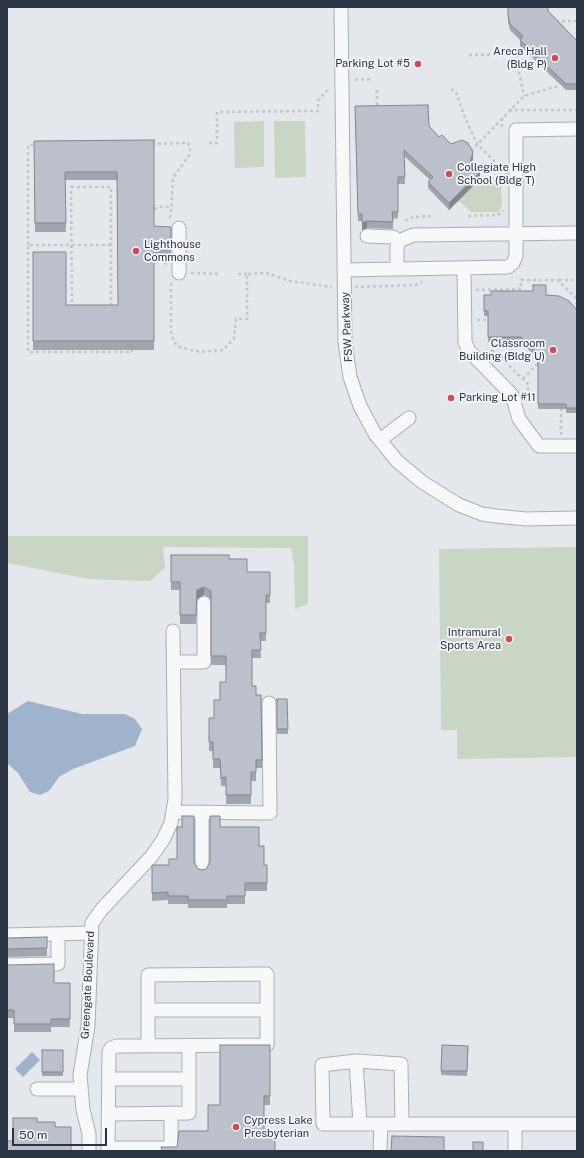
<!DOCTYPE html>
<style>
body{margin:0}
#map{position:relative;width:584px;height:1158px;overflow:hidden;background:#e4e7ec;font-family:"Public Sans",sans-serif}
canvas{display:block}
.frame{position:absolute;inset:0;border:8px solid #2b3445;pointer-events:none}
.scale{position:absolute;left:12px;top:1128px;width:95px;height:18px;box-sizing:border-box;border:2px solid #2b3445;border-top:0;padding-left:5px;font-size:12px;line-height:14px;white-space:nowrap;color:#2b3445;-webkit-text-stroke:3px #f4f6f9;paint-order:stroke}
</style>
<div id="map">
<canvas width="584" height="1158"></canvas>
<div class="frame"></div>
<div class="scale">50 m</div>
</div>
<script>
const c = document.querySelector('canvas').getContext('2d');
c.lineJoin = 'round';
function paint(path, color) { c.fillStyle = color; c.fill(path, 'evenodd'); }
const toPath = rows => new Path2D(rows.map(r => 'M' + r).join(''));
function trace(path, color, width, dash) { c.strokeStyle = color; c.lineWidth = width; c.lineCap = dash ? 'butt' : 'round'; c.setLineDash(dash || []); c.stroke(path); }
function label(font, color, halo, rows, align = 'center') {
  c.font = font + ' "Public Sans",sans-serif'; c.lineWidth = 3.5; c.setLineDash([]); c.textBaseline = 'middle'; c.strokeStyle = halo; c.fillStyle = color; for (const [text, x, y, turn = 0] of rows) {
    c.save(); c.translate(x, y); c.rotate((+turn || 0) * Math.PI / 180); c.textAlign = isNaN(turn) ? turn : align; if (halo) c.strokeText(text, 0, 0); c.fillText(text, 0, 0); c.restore();
  }
}
const green = toPath([
 [264,121,264,167,235,168,234,122],
 [274,121,305,121,306,177,275,178],
 [483,176,487,183,501,183,502,206,498,212,471,212,458,200,474,185,476,187,479,183,477,181],
 [7,536,308,536,308,604,295,609,294,565,291,548,163,547,165,568,150,581,89,579,7,563],
 [577,547,577,757,457,759,457,730,441,730,439,549]
]);
const water = toPath([
 [28,701,82,714,125,714,135,719,142,729,135,746,73,769,59,777,49,791,40,795,30,792,18,773,7,763,7,714],
 [32,1052,40,1060,23,1077,15,1069]
]);
const path = toPath([
 [556,21,577,21],
 [518,54,517,63,524,96],
 [469,55,518,54,523,48],
 [355,80,373,79],
 [451,89,456,92,464,115,477,144,503,170],
 [377,90,377,108],
 [509,110,577,110],
 [502,118,502,129],
 [209,143,217,143,217,112,318,111,318,100,330,88],
 [152,144,188,143,190,148,190,154,173,178,171,214,169,220],
 [471,151,524,96,558,86,560,84],
 [71,187,111,187,111,307,72,307,71,187],
 [154,209,159,207,171,207],
 [468,216,498,215,503,210],
 [405,221,413,217,432,216],
 [28,245,28,145,37,145],
 [111,245,28,245,28,352,132,352,132,350],
 [164,256,166,267],
 [191,273,219,274],
 [238,274,247,274],
 [559,280,577,280],
 [171,283,171,331,174,342,179,347,200,352,223,350,234,339,236,319,247,319,247,274,266,273,290,281,332,287],
 [355,287,415,285,422,282],
 [476,290,521,289,521,280,558,280,577,299],
 [572,309,577,304],
 [477,320,488,320],
 [485,351,494,351,528,384,528,401],
 [502,358,518,342],
 [523,379,538,363],
 [561,435,561,410,566,410]
]);
const minor = toPath([
 [341,7,345,342,350,377,360,406,375,434,397,461,422,482,459,505,482,514,496,516,526,519,577,518],
 [367,236,393,237,399,241],
 [464,268,465,342,469,351,512,395,519,419,539,446,577,446],
 [397,269,397,247,399,241,413,235,577,233],
 [344,270,508,267,513,263,516,256,516,130,577,129],
 [179,273,179,228],
 [380,440,409,418],
 [174,662,204,662,204,603],
 [173,812,270,813,269,703],
 [202,870,202,813],
 [7,935,91,933],
 [7,965,58,964,58,934],
 [148,1010,267,1010],
 [356,1061,360,1124],
 [109,1079,189,1079],
 [37,1089,81,1089],
 [109,1114,189,1113,189,1046],
 [381,1124,323,1124,322,1065,356,1061,401,1064,402,1124],
 [108,1148,171,1148,171,1113],
 [89,1151,89,1134,83,1110,80,1075,88,1026,92,923,102,909,151,857,163,840,171,823,175,799,173,631],
 [108,1151,109,1052,111,1048,117,1046,267,1045,267,974,148,975,148,1046],
 [380,1151,381,1124,577,1124],
 [515,1151,515,1124]
]);
const wall = toPath([
 [508,7,548,11,577,41,577,90,566,90,520,46,520,40,510,30,508,22],
 [355,106,429,126,439,137,451,144,473,158,472,164,480,179,449,210,428,188,428,182,430,180,404,156,405,184,398,184,398,218,393,219,393,229,367,228,362,230,362,221,358,221],
 [154,140,154,226,171,227,171,256,154,256,154,350,33,350,33,252,66,305,118,305,117,180,65,180,66,232,35,232,34,141],
 [484,295,546,295,577,310,577,413,566,413,566,409,538,409,538,359,521,342,488,342,488,316,484,316],
 [171,555,229,559,247,572,270,572,270,603,266,603,266,641,260,641,261,658,252,658,252,686,256,695,261,695,262,768,256,768,256,781,251,781,251,804,226,804,226,786,221,786,220,768,213,768,213,751,209,751,209,718,214,718,226,682,226,665,211,665,211,599,204,595,197,599,196,624,180,624,180,590,171,590],
 [277,699,287,699,288,734,277,734],
 [220,827,259,846,264,865,267,865,267,891,245,891,245,904,227,904,227,908,188,908,188,904,168,904,168,900,152,901,152,865,169,865,194,862,198,869,202,870,206,869,210,862],
 [47,937,47,956,7,957,7,938],
 [7,965,54,983,70,983,70,1027,51,1027,51,1032,14,1032,14,1018,7,1018],
 [270,1045,270,1105,264,1105,177,1147,208,1131,220,1105],
 [442,1045,468,1046,467,1076,441,1075],
 [42,1050,63,1050,63,1076,42,1076]
]);
const shadedWall = toPath([
 [473,152,473,158,470,169,470,163],
 [480,172,480,179,449,210,449,203],
 [367,221,367,228,362,230,362,223],
 [204,587,204,595,197,599,196,624,197,590]
]);
const building = toPath([
 [508,7,548,7,548,11,577,41,577,84,566,84,520,40,523,36,510,24,508,16,508,7],
 [428,105,429,126,439,137,442,135,451,144,462,140,468,143,473,152,470,163,480,172,449,203,428,182,433,177,404,150,405,177,398,177,398,212,392,212,393,222,367,221,362,223,362,214,358,214,355,106,428,105],
 [154,140,154,226,171,227,171,247,154,247,154,341,33,341,33,252,66,252,66,305,118,305,117,172,65,172,66,223,35,223,34,141,154,140],
 [533,285,546,285,546,295,559,296,569,301,577,310,577,408,566,408,566,404,538,404,538,354,521,337,488,337,488,311,484,311,484,295,491,295,491,291,533,291,533,285],
 [171,555,229,555,229,559,247,559,247,572,270,572,270,595,266,595,266,633,260,633,261,650,252,650,252,686,256,686,256,695,261,695,262,760,256,760,256,772,251,772,251,795,226,795,226,777,221,778,220,759,213,759,213,742,209,742,209,718,214,718,214,700,220,700,220,682,226,682,226,656,211,656,211,591,204,587,197,590,196,615,180,615,180,582,171,582,171,555],
 [277,699,287,699,288,729,277,729,277,699],
 [182,816,194,816,194,862,198,869,202,870,206,869,210,862,210,816,220,816,220,827,259,827,259,846,264,846,264,865,267,865,267,883,245,883,245,896,227,896,227,900,188,900,188,896,168,896,168,892,152,893,152,865,169,865,169,859,177,859,177,827,182,827,182,816],
 [47,937,47,948,7,949,7,938,47,937],
 [54,964,54,983,70,983,70,1019,51,1019,51,1024,14,1024,14,1010,7,1010,7,965,54,964],
 [220,1045,270,1045,270,1096,264,1096,264,1138,275,1138,275,1151,162,1151,161,1147,177,1147,179,1131,208,1131,208,1105,220,1105,220,1045],
 [442,1045,468,1046,467,1071,441,1071,442,1045],
 [42,1050,63,1050,63,1072,42,1072,42,1050],
 [13,1118,37,1118,37,1122,55,1122,55,1127,71,1127,71,1151,7,1151,7,1141,13,1141,13,1118],
 [392,1136,444,1137,444,1151,391,1151,392,1136],
 [473,1142,483,1142,483,1151,473,1151,473,1142]
]);
const markers = [
 [555,58,4,"#d1495b"],
 [418,64,4,"#d1495b"],
 [449,174,4,"#d1495b"],
 [136,251,4,"#d1495b"],
 [553,350,4,"#d1495b"],
 [451,398,4,"#d1495b"],
 [509,639,4,"#d1495b"],
 [236,1127,4,"#d1495b"]
];
const poiNames = [
 ["Areca Hall",547,52],
 ["(Bldg P)",547,65],
 ["Parking Lot #5",410,64],
 ["Collegiate High",457,168,"left"],
 ["School (Bldg T)",457,181,"left"],
 ["Lighthouse",144,245,"left"],
 ["Commons",144,258,"left"],
 ["Classroom",545,344],
 ["Building (Bldg U)",545,357],
 ["Parking Lot #11",459,398,"left"],
 ["Intramural",501,633],
 ["Sports Area",501,646],
 ["Cypress Lake",244,1121,"left"],
 ["Presbyterian",244,1134,"left"]
];
const streetNames = [
 ["FSW Parkway",347,327,-93],
 ["Greengate Boulevard",88,985,-87]
];
paint(green, '#c9d6c5');
paint(water, '#9fb4cc');
trace(minor, '#a9aeb7', 15);
trace(path, '#c2c5cb', 2.5, [3, 3]);
trace(minor, '#f7f8fa', 13);
paint(wall, '#a1a5ae');
paint(shadedWall, '#83868d');
paint(building, '#bbc0ca');
trace(building, '#83868d', 1);
for (const [x, y, r, color] of markers) { const dot = new Path2D(); dot.arc(x, y, r, 0, 2 * Math.PI); c.fillStyle = color; c.fill(dot); trace(dot, '#f4f6f9', 1.5); }
label('11px', '#2b3445', '#f4f6f9', poiNames, 'right');
label('11px', '#2b3445', '#f4f6f9', streetNames);
</script>
